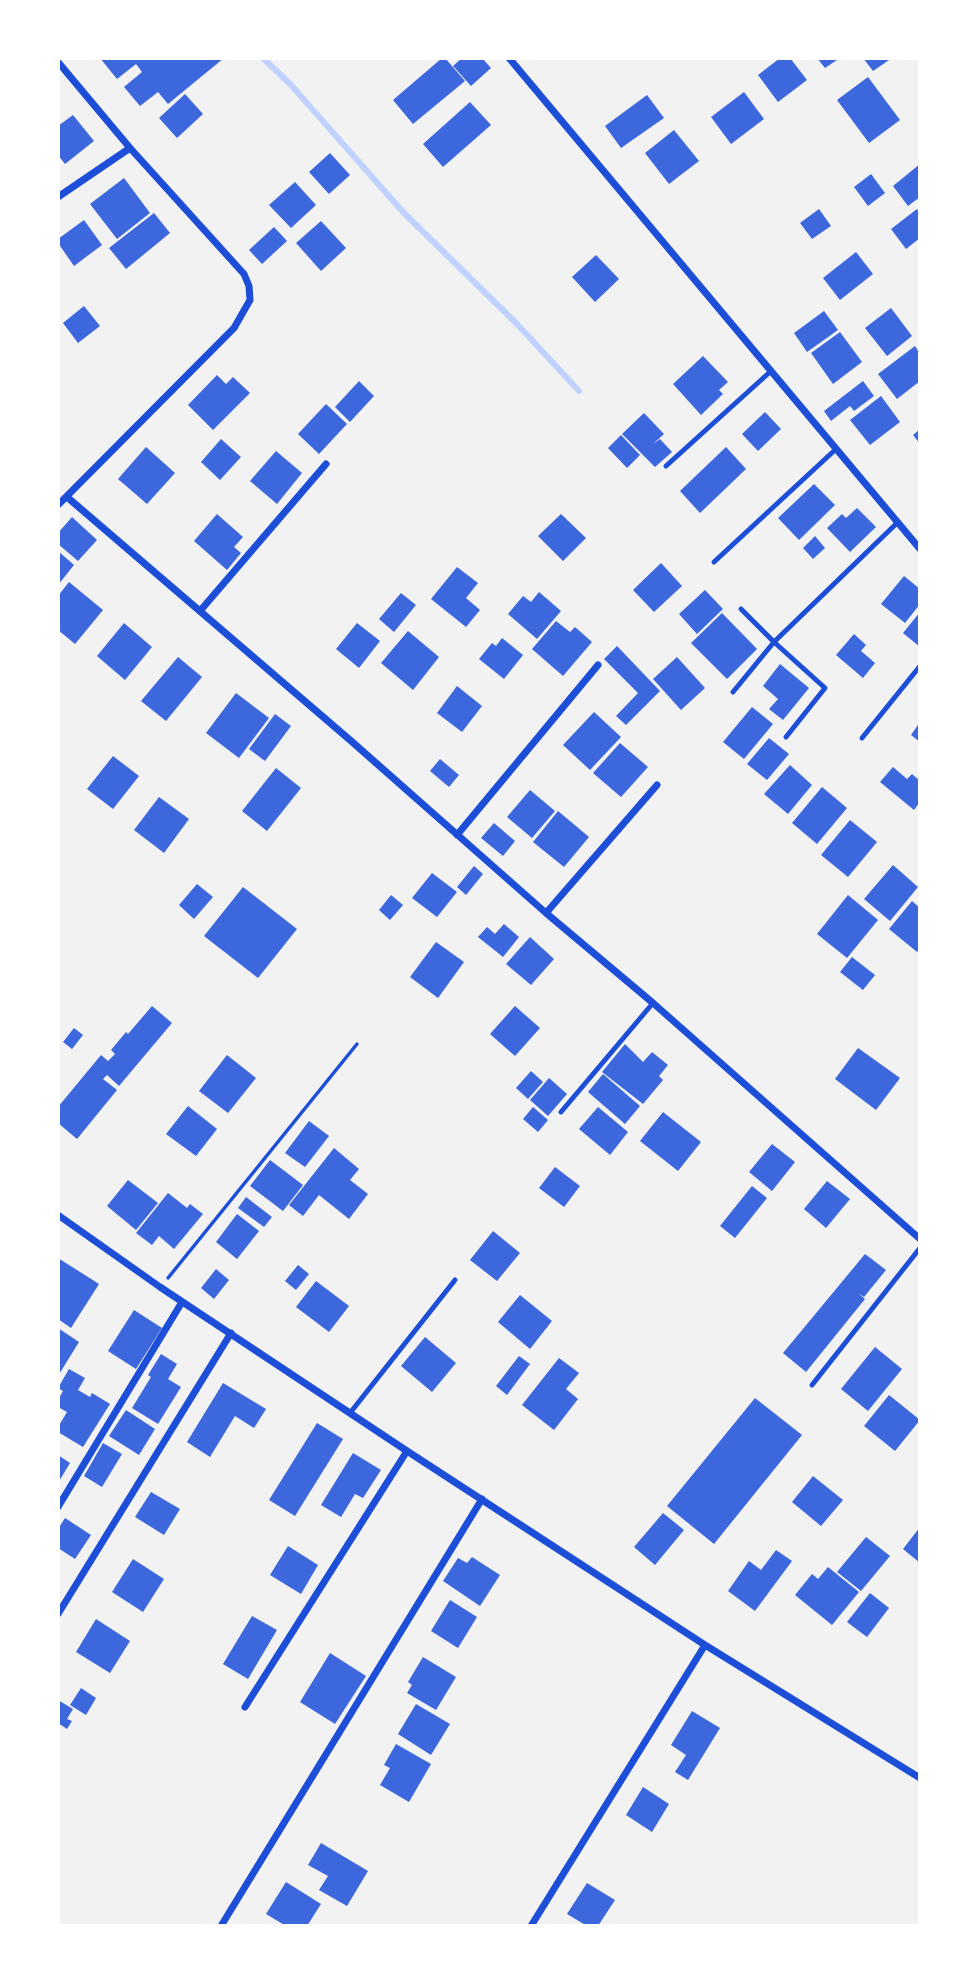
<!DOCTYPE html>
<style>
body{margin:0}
#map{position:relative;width:978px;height:1984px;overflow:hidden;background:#f2f2f2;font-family:"IBM Plex Sans",sans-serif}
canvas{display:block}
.frame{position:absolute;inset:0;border:60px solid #fff;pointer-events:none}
</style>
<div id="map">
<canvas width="978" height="1984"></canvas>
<div class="frame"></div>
</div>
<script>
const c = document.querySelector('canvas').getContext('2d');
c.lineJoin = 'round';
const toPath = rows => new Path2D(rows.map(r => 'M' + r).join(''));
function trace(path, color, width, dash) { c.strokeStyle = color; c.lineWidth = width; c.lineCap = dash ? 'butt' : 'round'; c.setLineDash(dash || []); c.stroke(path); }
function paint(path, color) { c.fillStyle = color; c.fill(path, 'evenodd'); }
const stream = toPath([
 [263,58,291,85,403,212,517,324,579,391]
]);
const building = toPath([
 [100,58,224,58,168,104,158,92,140,106,124,87,142,72,136,64,117,79],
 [442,58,445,58,465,81,413,124,393,100],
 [462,58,482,58,491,68,471,86,453,66],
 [780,58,790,58,807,80,778,102,758,75],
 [817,58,840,58,825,68],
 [863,58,892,58,873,71],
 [868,77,900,120,869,143,837,100],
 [744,92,764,119,731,144,711,117],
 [185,94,203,114,177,138,159,118],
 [647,95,664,118,621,148,605,126],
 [470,102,491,125,443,167,423,144],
 [73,115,94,141,65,164,58,155,58,126],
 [674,130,699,161,669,184,645,153],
 [330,153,350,175,329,194,309,172],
 [920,164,920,197,908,206,893,186],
 [871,174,885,193,868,206,854,187],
 [124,178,150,213,117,239,90,204],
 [295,182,316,205,291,228,269,205],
 [819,209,831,226,812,239,800,223],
 [917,209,920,214,920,238,906,249,891,229],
 [154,213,170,233,126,269,109,248],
 [84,220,102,245,74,266,58,243,58,239],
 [321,221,346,248,321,271,296,243],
 [274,227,287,241,262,264,249,250],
 [856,252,873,274,840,300,823,278],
 [596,255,619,279,595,302,572,277],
 [84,306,100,326,78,343,63,323],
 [891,308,912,336,887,356,865,328],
 [824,311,838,330,807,352,794,333],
 [840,332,862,362,833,384,811,353],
 [915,346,920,354,920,381,897,399,878,374],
 [703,356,728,382,719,390,723,394,701,415,673,384],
 [217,375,226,384,233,377,250,393,213,430,188,405],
 [359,381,374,396,350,422,335,407],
 [863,381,874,396,854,411,850,406,831,421,824,411],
 [881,396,900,422,870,445,850,420],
 [326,404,347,424,319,454,298,434],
 [765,412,781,429,758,451,742,434],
 [644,413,664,434,653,444,660,439,672,452,655,467,622,434],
 [920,429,920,444,913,435],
 [621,435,640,455,627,468,608,448],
 [221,439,241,457,220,480,201,462],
 [146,447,175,473,147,504,118,479],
 [726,447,746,469,700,513,680,491],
 [276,451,302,473,277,504,250,481],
 [814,484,835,505,799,540,778,518],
 [857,508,876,527,850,552,827,528,842,514,846,518],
 [217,514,243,537,234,547,241,553,227,570,194,541],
 [561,514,586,538,563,561,538,536],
 [72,517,97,540,78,561,58,544,58,533],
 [815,536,825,548,813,559,803,548],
 [58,551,74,565,58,585],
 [661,563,682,586,654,612,633,590],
 [457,567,478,583,466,598,480,610,466,627,431,599],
 [904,576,920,589,920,604,905,623,881,604],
 [69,582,103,610,75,644,58,630,58,596],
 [705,590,723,609,697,634,679,614],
 [539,592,561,611,537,639,508,614,523,596,531,602],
 [401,593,416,605,394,632,379,619],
 [920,612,920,647,903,633],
 [722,613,757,649,727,679,691,643],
 [556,621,570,632,575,627,592,642,563,676,532,649],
 [124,623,152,647,125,680,97,656],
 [357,623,380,641,359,668,336,649],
 [408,631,439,657,413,690,381,663],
 [854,634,866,645,861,651,875,663,863,678,836,655],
 [502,638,523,655,504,679,479,659,492,643,496,646],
 [617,646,660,691,626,725,616,716,638,693,604,659],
 [178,657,202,677,166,721,141,701],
 [677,657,705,688,681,710,653,679],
 [780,664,809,688,783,720,769,709,778,699,763,686],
 [457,686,482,706,462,732,437,713],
 [236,693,269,718,239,758,206,733],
 [752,707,773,724,744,759,723,742],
 [594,712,621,737,590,770,563,745],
 [275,714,291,726,265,761,249,749],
 [920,722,920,742,911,735],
 [769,738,789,754,767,780,747,764],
 [620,743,648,767,621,797,593,773],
 [113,756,139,776,113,809,87,789],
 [440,759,459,775,449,787,430,771],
 [790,765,812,785,788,814,764,794],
 [893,767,907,779,912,774,920,781,920,802,914,810,880,782],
 [276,768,301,788,267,831,242,811],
 [822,787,847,808,817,844,792,823],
 [530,790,555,811,532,838,507,817],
 [159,797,189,819,164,853,134,830],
 [558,811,589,837,564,867,533,842],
 [850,820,877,842,848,877,821,855],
 [494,823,515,841,503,856,481,838],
 [893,865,918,887,890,921,864,899],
 [474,866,483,874,466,895,457,887],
 [432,873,457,892,437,917,412,898],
 [197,884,213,897,194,919,179,905],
 [243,887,297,929,258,978,204,936],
 [391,895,403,905,390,920,379,910],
 [848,895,878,920,847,958,817,934],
 [912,901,920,908,920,948,917,952,889,929],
 [504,924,519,937,503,957,478,937,487,927,495,934],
 [530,937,554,959,531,985,506,964],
 [436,942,464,962,438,998,410,977],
 [852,957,875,975,863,990,840,972],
 [152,1006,172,1023,119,1086,107,1075,103,1079,117,1090,77,1139,58,1123,58,1107,101,1055,108,1061,115,1054,111,1050,126,1032,128,1034],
 [515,1006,540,1028,515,1056,490,1034],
 [74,1028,83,1035,72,1049,63,1042],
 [625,1044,643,1062,652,1052,668,1065,659,1076,663,1080,643,1104,602,1072],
 [858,1048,900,1078,876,1110,835,1079],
 [227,1055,256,1078,228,1113,199,1091],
 [531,1071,543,1082,528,1099,516,1088],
 [603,1074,640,1106,625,1124,588,1092],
 [549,1078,567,1094,548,1116,530,1100],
 [188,1106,217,1129,196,1156,166,1134],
 [533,1107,548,1120,538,1132,523,1119],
 [598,1107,628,1132,610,1155,579,1129],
 [663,1112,701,1142,678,1171,640,1141],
 [309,1121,329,1136,305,1167,285,1153],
 [772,1144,795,1162,772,1191,749,1172],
 [334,1148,359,1169,350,1180,368,1194,349,1219,319,1195,303,1216,289,1205],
 [270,1160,303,1185,283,1211,250,1186],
 [555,1167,580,1186,564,1207,539,1188],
 [128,1180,158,1203,136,1230,107,1206],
 [827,1181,850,1199,826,1228,804,1209],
 [752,1186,767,1198,735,1238,720,1226],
 [168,1193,187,1208,190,1204,203,1214,174,1249,159,1236,152,1245,136,1233],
 [246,1197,272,1217,264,1227,238,1208],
 [237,1214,259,1231,237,1259,216,1242],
 [493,1231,520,1253,497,1281,470,1260],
 [865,1254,886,1270,864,1297,858,1293,865,1299,806,1372,783,1353],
 [58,1258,99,1284,71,1328,58,1319],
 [298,1265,309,1274,296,1290,285,1281],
 [216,1269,229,1280,214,1299,201,1288],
 [316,1281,349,1306,329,1332,296,1307],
 [520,1295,552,1321,530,1349,498,1322],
 [134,1310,162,1328,136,1369,108,1351],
 [58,1328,79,1342,58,1376],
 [425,1337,456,1363,432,1392,401,1366],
 [875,1347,902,1369,868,1411,841,1389],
 [161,1354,177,1364,168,1379,181,1387,158,1424,132,1408,151,1377,148,1375],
 [519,1356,530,1364,507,1395,496,1386],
 [559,1358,579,1373,566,1389,578,1399,554,1430,522,1405],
 [69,1369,85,1378,78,1390,90,1397,92,1393,110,1404,83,1447,58,1432,58,1427,67,1412,58,1407,58,1400,63,1391,58,1388],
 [223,1383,266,1409,254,1428,235,1416,210,1457,187,1442],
 [889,1395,920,1420,895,1451,864,1426],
 [755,1398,802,1435,714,1544,667,1506],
 [126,1410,155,1429,139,1455,109,1436],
 [317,1423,343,1439,295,1516,269,1500],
 [103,1443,122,1454,102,1487,84,1476],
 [353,1453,381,1470,363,1498,355,1494,341,1517,321,1505],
 [58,1455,70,1463,58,1483],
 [813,1476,843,1500,821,1526,792,1502],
 [151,1492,180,1509,164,1535,135,1517],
 [663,1513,684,1530,655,1565,634,1547],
 [65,1518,91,1535,75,1559,58,1548,58,1529],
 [920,1527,920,1563,903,1549],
 [866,1537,890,1556,861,1591,837,1572],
 [288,1546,318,1565,301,1594,270,1575],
 [776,1550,792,1561,755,1611,728,1591,749,1561,761,1570],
 [472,1557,500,1575,480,1606,443,1581,458,1558,467,1563],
 [133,1559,164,1579,143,1612,112,1592],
 [828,1567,859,1592,832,1625,795,1595,812,1574,818,1579],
 [870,1593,889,1608,867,1637,847,1622],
 [450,1600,477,1617,458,1648,431,1631],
 [252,1616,277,1630,248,1679,223,1664],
 [96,1619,130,1641,110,1673,76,1652],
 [330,1653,366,1676,335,1724,300,1702],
 [423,1657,456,1677,436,1710,407,1693,412,1685,408,1682],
 [81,1688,96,1698,86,1715,70,1705],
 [58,1700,73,1709,67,1719,72,1721,67,1729,58,1723],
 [416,1704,450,1724,431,1755,398,1734],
 [692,1711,720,1728,688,1780,675,1772,686,1755,671,1745],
 [396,1744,431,1764,409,1802,380,1785,390,1768,384,1765],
 [643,1787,669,1804,652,1832,626,1815],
 [321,1843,368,1871,347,1906,319,1890,328,1876,308,1865],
 [286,1882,321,1904,307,1926,286,1926,266,1914],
 [587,1883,615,1900,598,1926,587,1926,567,1914]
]);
const path = toPath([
 [168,1278,357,1044]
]);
const service = toPath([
 [666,466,771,371],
 [714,562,836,449],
 [741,609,774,642,825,688,786,737],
 [733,692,774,642,898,522],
 [862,738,920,666],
 [561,1112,653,1003],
 [812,1385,920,1248],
 [350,1413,455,1280]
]);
const minor = toPath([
 [509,58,920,549],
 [58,62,130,148,244,274,249,286,250,300,234,328,58,505],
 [58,197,130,148],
 [67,497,350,740,546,913,653,1003,920,1239],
 [200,611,326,464],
 [457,835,598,665],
 [546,913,657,785],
 [58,1215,160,1287,407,1451,705,1645,920,1778],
 [58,1507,182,1302],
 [58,1614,231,1333],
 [245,1707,407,1451],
 [221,1926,482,1499],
 [531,1926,705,1645]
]);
trace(stream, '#bfd3fe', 6);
paint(building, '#3d67dc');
trace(path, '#1d4ed8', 3.5);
trace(service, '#1d4ed8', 5);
trace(minor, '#1d4ed8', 7);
</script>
